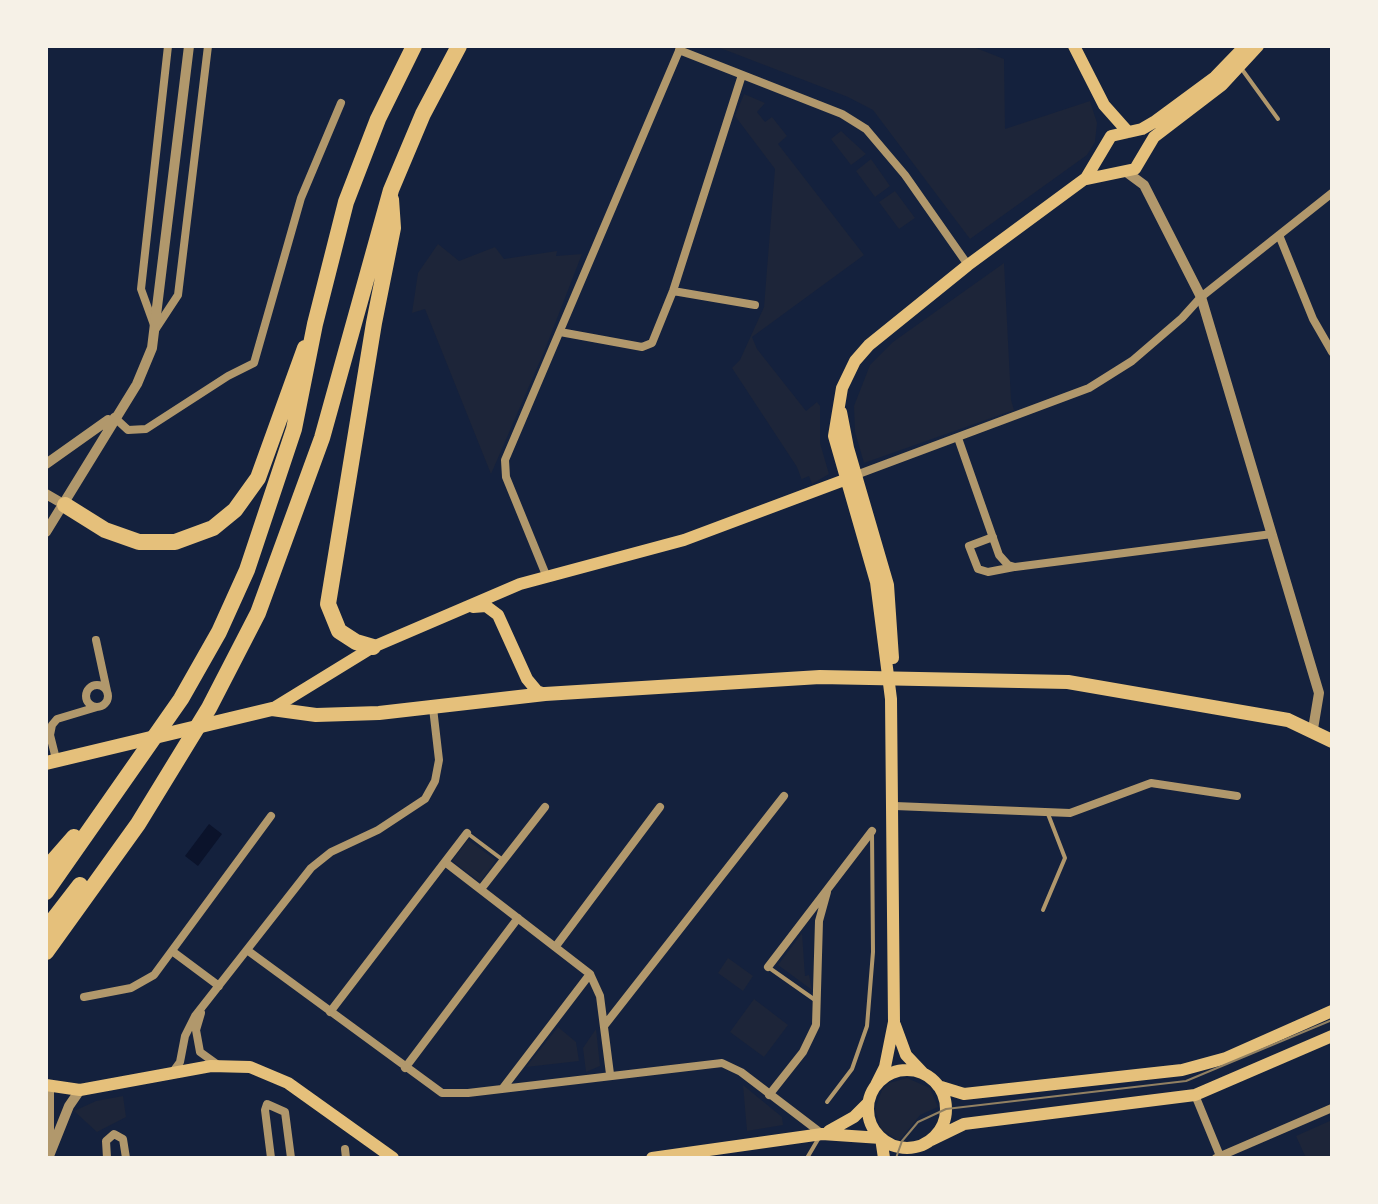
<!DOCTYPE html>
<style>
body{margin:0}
#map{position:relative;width:1378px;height:1204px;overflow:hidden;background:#14213d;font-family:Raleway,sans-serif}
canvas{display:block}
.frame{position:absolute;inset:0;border:48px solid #f6f1e7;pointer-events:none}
</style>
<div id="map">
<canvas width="1378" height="1204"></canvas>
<div class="frame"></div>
</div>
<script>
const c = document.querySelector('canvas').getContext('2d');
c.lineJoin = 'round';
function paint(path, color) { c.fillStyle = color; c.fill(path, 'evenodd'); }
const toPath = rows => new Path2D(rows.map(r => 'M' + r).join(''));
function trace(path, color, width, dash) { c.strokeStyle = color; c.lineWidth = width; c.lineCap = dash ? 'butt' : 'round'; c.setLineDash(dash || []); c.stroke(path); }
const green = toPath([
 [715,46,971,46,1004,59,1005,129,1090,101,1097,123,1095,142,1087,155,970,239,873,110,848,97],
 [744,94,765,103,757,112,765,122,772,117,787,136,778,144,864,255,752,337,757,349,806,411,817,402,820,406,820,443,829,474,812,484,809,476,802,479,804,486,797,467,732,368,740,360,764,307,775,169,735,116],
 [841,131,866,154,851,165,831,139],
 [871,159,890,186,875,197,856,171],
 [895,191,915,218,899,229,879,202],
 [438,244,459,261,495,247,504,259,557,251,556,256,582,254,544,352,491,474,425,309,412,313,418,273],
 [1004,263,1011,400,1014,410,864,463,855,432,854,406,870,365,893,342],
 [468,840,496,860,480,882,452,861],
 [802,933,805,976,809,975,812,990,778,965],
 [728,958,753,976,743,991,718,973],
 [754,999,788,1025,764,1057,730,1032],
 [558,1027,576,1042,579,1061,526,1067],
 [596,1029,600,1066,586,1072,583,1048],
 [907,1078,930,1088,938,1107,920,1115,899,1141,881,1129,875,1109,882,1090,889,1083],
 [743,1085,782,1117,783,1125,747,1131],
 [123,1096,126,1117,97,1132,74,1111,96,1101],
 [1332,1120,1332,1158,1306,1158,1296,1136]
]);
const water = toPath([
 [209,824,222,834,198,866,185,856]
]);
const service = toPath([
 [1241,68,1278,119],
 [467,833,503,860],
 [1043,910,1065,858,1048,814],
 [768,967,815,1000],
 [827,1102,852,1069,867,1026,873,952,872,832],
 [807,1158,820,1136]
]);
const minor = toPath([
 [679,50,842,114,866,129,905,175,968,265],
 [1279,235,1313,319,1332,352],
 [673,291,755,305],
 [154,325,141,289,168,46],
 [155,330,178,295,208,46],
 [560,332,642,347,652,343,673,291,742,75],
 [114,417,128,430,146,429,228,376,254,363,301,198,341,103],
 [958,438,999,555,1008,565,1015,567,1272,534],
 [856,475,1089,388,1132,361,1182,318,1201,297,1332,193],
 [993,537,969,546,978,569,988,572,1014,567],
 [546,575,506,477,505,460,681,46],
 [96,640,107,691],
 '86 696a11 11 0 1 1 22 0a11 11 0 1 1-22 0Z',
 [56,759,50,735,52,725,57,719,97,707],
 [895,806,1070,813,1151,783,1237,796],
 [445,862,590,974,600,996,610,1074],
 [481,889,545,807],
 [556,946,660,807],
 [247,950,442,1093,468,1093,722,1063,741,1072,821,1133],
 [172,951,219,986],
 [768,967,872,831],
 [84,997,131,988,154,975,271,816],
 [330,1012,467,833],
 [201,1013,196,1030,200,1052,218,1065],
 [604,1026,784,796],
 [405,1068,518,918],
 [172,1073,180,1062,185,1036,195,1016,311,868,331,852,378,830,425,799,435,781,439,760,433,708],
 [503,1088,590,974],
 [769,1095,803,1052,816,1025,819,921,827,892],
 [1195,1095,1220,1156],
 [345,1149,346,1158],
 [107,1158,106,1141,114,1134,123,1139,126,1158],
 [271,1158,265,1110,267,1104,285,1112,291,1158],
 [1216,1158,1332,1108]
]);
const tertiary = toPath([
 [1125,171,1144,185,1201,297,1319,693,1313,729],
 [46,464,108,420],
 [46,494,65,505],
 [46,532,137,384,152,348,189,46],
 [49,1156,69,1106,80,1090],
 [49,1156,49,1086]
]);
const secondary = toPath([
 [1074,46,1104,105,1128,132],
 [1087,179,1135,169,1154,137,1222,85,1258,46],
 [841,412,848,448,888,585,893,658],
 [473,607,486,606,498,615,527,679,537,691,545,694],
 [272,709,373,647,520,584,684,540,847,479],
 [895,1025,906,1055,923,1073],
 '868 1109a39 39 0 1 1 78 0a39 39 0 1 1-78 0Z',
 [46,1085,80,1090,211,1066,250,1067,288,1083,393,1158],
 [876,1085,885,1067,894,1022,891,699,876,582,834,436,842,388,855,361,869,345,968,265,1086,178,1111,136,1142,129,1154,122,1215,77,1245,46],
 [938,1086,964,1094,1182,1070,1226,1058,1332,1011],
 [829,1131,854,1117,868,1103],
 [881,1138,884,1158],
 [931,1140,964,1124,1195,1095,1332,1036],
 [652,1158,822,1134,881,1138]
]);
const primary = toPath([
 [46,763,272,709,316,715,379,713,545,694,820,677,1068,682,1288,720,1332,741]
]);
const motorway = toPath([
 [65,505,105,530,139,542,175,542,213,528,235,510,258,478,305,348],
 [373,647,356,642,339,631,328,604,374,323,393,228,391,199],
 [46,869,74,837],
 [46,892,181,699,219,632,247,570,294,429,315,324,346,202,378,119,414,46],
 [46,929,80,885],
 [46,952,138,824,209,708,258,613,322,438,391,190,423,114,459,46]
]);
const tram = toPath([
 [896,1158,902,1141,918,1122,946,1109,1186,1081,1332,1020]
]);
paint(green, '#1d2539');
paint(water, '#0b132b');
trace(service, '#b1986c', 4);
trace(minor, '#b1986c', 8);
trace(tertiary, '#b1986c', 10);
trace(secondary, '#e5c07b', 12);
trace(primary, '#e5c07b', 14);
trace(motorway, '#e5c07b', 16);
trace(tram, '#918062', 2);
</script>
